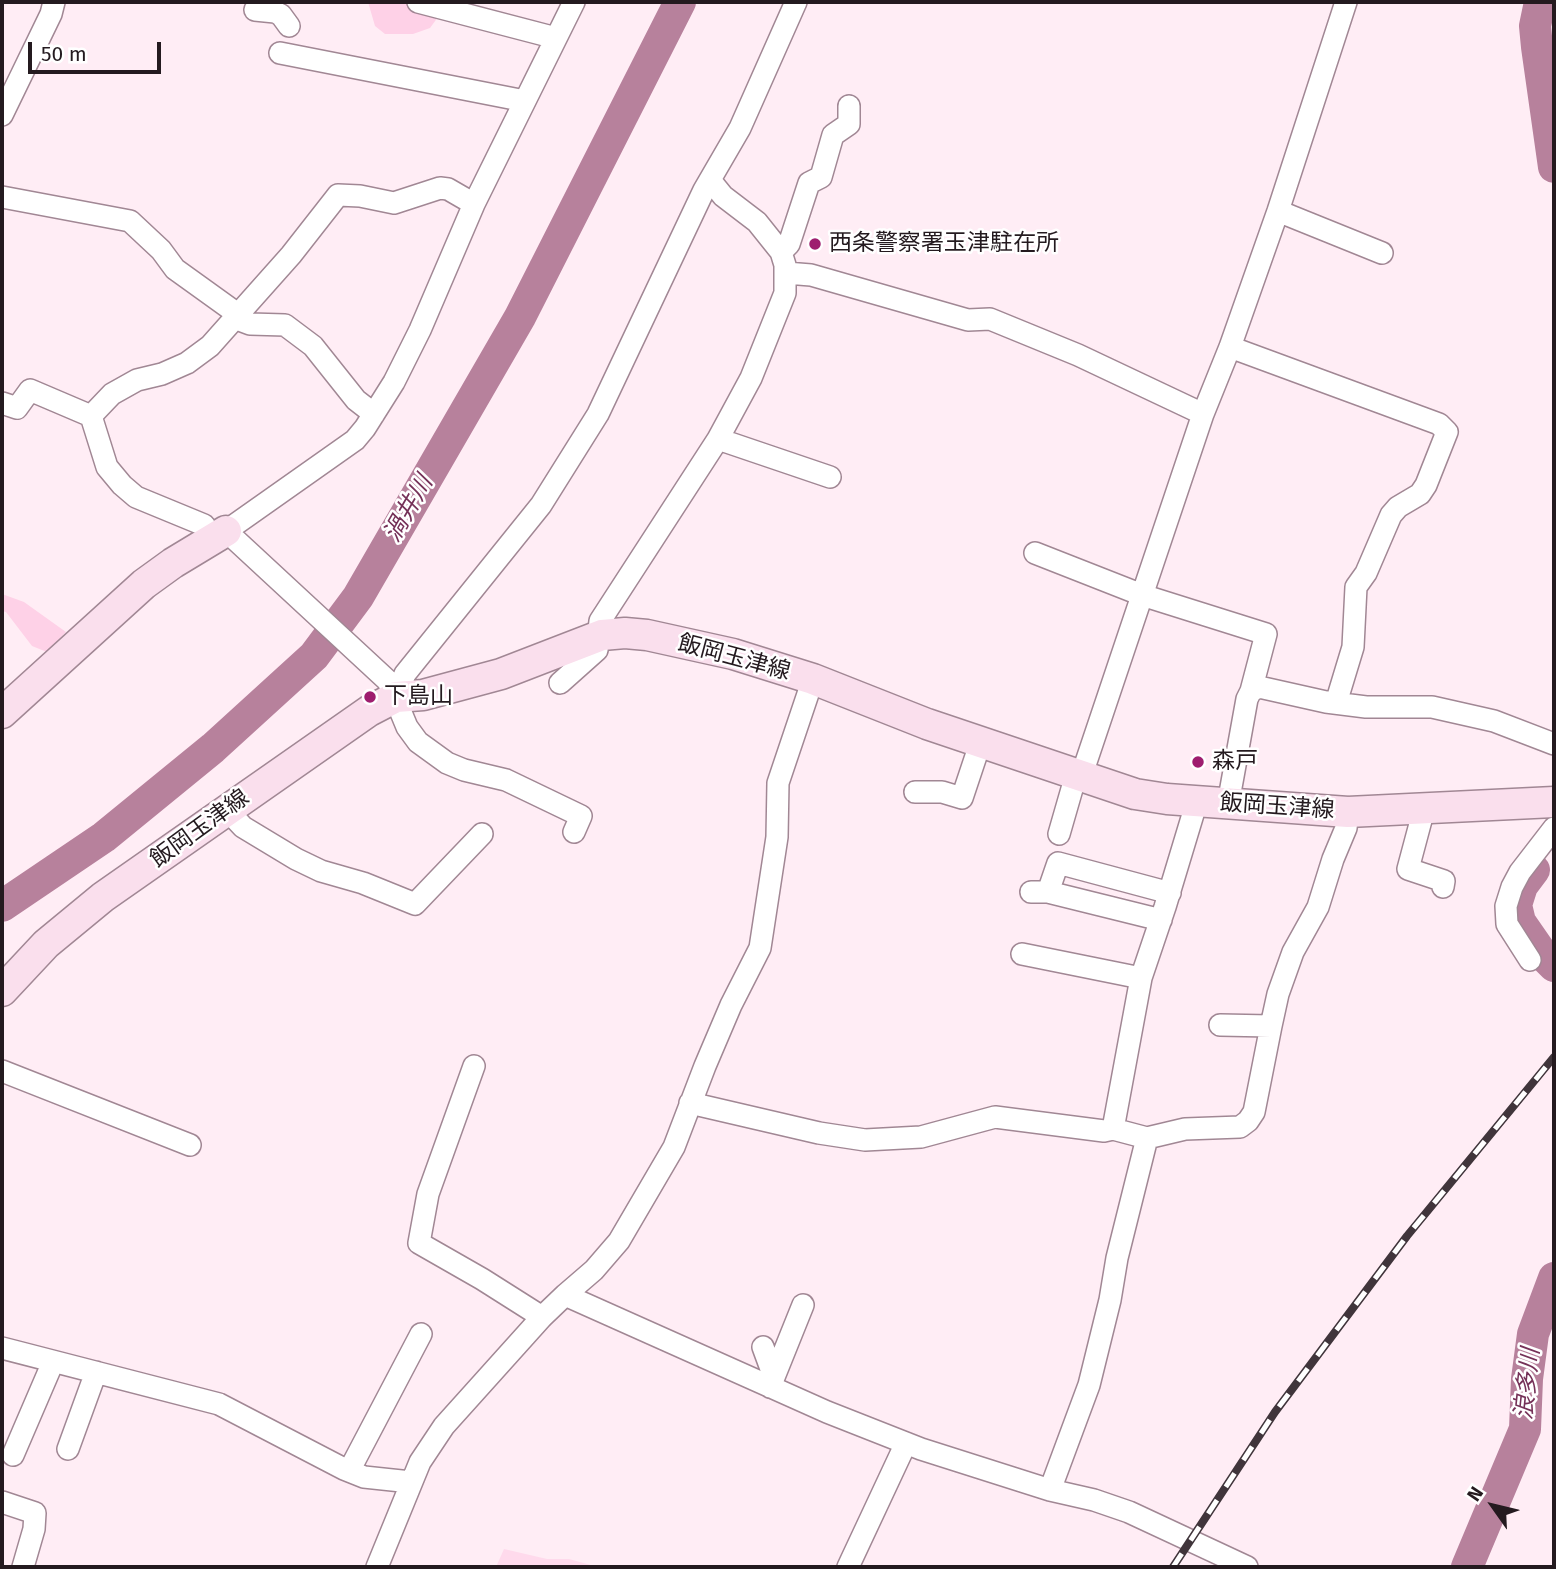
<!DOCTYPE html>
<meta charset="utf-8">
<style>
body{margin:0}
#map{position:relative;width:1556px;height:1569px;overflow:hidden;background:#ffedf5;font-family:"Fira Sans",sans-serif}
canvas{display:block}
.frame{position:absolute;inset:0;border:4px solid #241a1f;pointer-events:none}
.north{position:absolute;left:1458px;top:1471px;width:70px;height:70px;-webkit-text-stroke:5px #fff;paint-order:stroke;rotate:304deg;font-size:19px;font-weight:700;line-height:28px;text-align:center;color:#241a1f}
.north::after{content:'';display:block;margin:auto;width:24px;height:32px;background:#241a1f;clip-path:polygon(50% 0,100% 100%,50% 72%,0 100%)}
.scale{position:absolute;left:28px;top:42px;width:133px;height:32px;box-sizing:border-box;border:4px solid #241a1f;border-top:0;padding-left:9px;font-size:21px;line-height:24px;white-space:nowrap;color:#241a1f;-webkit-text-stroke:5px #fff;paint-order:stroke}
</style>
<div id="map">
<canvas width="1556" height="1569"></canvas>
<div class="frame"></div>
<div class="north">N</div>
<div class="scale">50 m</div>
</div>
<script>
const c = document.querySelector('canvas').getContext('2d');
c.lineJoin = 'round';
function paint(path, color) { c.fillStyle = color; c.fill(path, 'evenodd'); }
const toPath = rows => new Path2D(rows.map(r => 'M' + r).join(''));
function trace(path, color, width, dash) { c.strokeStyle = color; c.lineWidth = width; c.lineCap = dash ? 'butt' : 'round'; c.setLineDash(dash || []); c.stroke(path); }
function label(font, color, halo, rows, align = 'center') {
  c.font = font + ' "Fira Sans","Noto Sans JP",sans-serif'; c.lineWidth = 5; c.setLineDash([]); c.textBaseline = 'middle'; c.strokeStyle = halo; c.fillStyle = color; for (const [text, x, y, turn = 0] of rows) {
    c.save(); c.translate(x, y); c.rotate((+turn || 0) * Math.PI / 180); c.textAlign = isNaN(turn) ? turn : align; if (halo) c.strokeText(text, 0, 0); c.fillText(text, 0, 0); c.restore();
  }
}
const built = toPath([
 [504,1549,547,1559,569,1559,598,1567,496,1567]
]);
const green = toPath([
 [368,2,449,2,430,28,413,34,385,34,375,26],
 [2,594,24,602,66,632,47,652,32,646,6,612,2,611]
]);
const river = toPath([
 [1540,2,1535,26,1537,47,1554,167],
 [1534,870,1522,886,1516,905,1520,922,1543,955,1554,966],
 [2,906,104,837,213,748,314,656,358,597,520,317,680,2],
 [1467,1567,1525,1429,1527,1379,1533,1334,1554,1278]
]);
const street = toPath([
 [418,2,556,38],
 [255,10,275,12,281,15,289,26],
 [280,53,525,101],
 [2,115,51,14,54,2],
 [2,197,130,221,161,250,175,269,232,310,242,321,250,324,285,325,313,346,356,400,374,414],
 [1278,211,1382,253],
 [781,252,789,244,809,183,821,177,833,135,849,124,849,106],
 [786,273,811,275,968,320,990,319,1078,355,1203,414],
 [1230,347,1439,424,1447,432,1426,485,1420,494,1398,507,1391,515,1366,573,1356,587,1353,647,1336,703],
 [2,403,17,408,30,390,91,416,107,467,122,485,136,497,204,525,213,539],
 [91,416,112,394,137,380,162,374,187,363,210,346,291,255,338,195,360,196,394,203,440,188,448,189,474,204],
 [718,439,830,477],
 [1035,553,1142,595,1266,634,1251,691],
 [560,683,597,650,600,621,718,439,751,378,785,293,785,265,781,252,757,222,723,196,710,180],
 [396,697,405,674,541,505,598,414,704,190,740,128,796,2],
 [1081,777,1203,414,1230,347,1278,211,1346,2],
 [915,792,942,792,962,798,981,741],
 [1197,801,1165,907,1141,978,1113,1129,1147,1138,1185,1129,1240,1127,1248,1121,1254,1112,1271,1026,1220,1025],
 [1228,804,1247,699,1251,691,1259,687,1326,702,1366,707,1432,707,1494,721,1554,744],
 [1424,809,1408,869,1444,881,1443,887],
 [227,810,243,827,296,859,321,871,363,883,415,904,482,834],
 [574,832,581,816,506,780,464,770,447,763,418,742,407,727,388,681,226,531,355,440,365,428,394,382,420,330,474,204,574,2],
 [1059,834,1076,775],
 [1031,892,1048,892,1161,920],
 [1048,892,1058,863,1170,893],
 [1022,954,1141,978],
 [1530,960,1507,924,1506,906,1512,887,1520,872,1554,828],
 [1271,1026,1278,994,1293,952,1318,907,1333,859,1346,828,1348,812],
 [474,1066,428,1194,419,1243,482,1279,542,1317],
 [2,1071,190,1145],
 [690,1103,819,1133,865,1140,921,1137,995,1117,1104,1131,1113,1129],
 [565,1295,594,1270,619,1241,674,1147,705,1066,731,1005,760,948,777,837,778,783,813,679],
 [763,1347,774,1377],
 [2,1348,219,1404,344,1469,364,1477,411,1482],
 [770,1387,803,1305],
 [68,1449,96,1372],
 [13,1455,53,1362],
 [349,1471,421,1334],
 [1050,1490,1089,1385,1110,1300,1117,1258,1147,1138],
 [2,1502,35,1513,34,1529,23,1567],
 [377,1567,420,1462,444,1426,542,1317,565,1295,827,1412,921,1449,1050,1490,1094,1500,1129,1512,1247,1567],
 [848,1567,906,1443]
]);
const secondary = toPath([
 [2,713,144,584,173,563,226,531],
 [2,991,46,944,103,897,369,711,396,697,423,695,501,674,602,635,625,633,647,635,733,654,813,679,927,724,1135,794,1167,799,1348,812,1554,802]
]);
const rail = toPath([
 [1173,1567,1275,1412,1407,1236,1554,1057]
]);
const markers = [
 [815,244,7,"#9e1d6f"],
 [370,697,7,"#9e1d6f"],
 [1198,762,7,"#9e1d6f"]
];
const poiNames = [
 ["西条警察署玉津駐在所",829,244],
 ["下島山",384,697],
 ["森戸",1212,762]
];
const streetNames = [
 ["飯岡玉津線",734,658,15],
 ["飯岡玉津線",1277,807,4],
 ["飯岡玉津線",200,829,-36]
];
const waterNames = [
 ["渦井川",409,509,-60],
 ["浪多川",1528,1384,-84]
];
paint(built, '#ffdaec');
paint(green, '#fed1e7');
trace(river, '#b7819c', 32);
trace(street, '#a18794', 24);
trace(secondary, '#a18794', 33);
trace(street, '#fff', 21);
trace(secondary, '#fadfed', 30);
trace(rail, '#40353b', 8);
trace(rail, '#fff', 5, [16]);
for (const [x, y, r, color] of markers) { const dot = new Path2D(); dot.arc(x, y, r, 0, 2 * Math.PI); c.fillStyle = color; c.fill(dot); trace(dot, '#fff', 2.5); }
label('23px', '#241a1f', '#fff', poiNames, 'left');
label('23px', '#241a1f', '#fff', streetNames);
label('italic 24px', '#753158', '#fff', waterNames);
</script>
